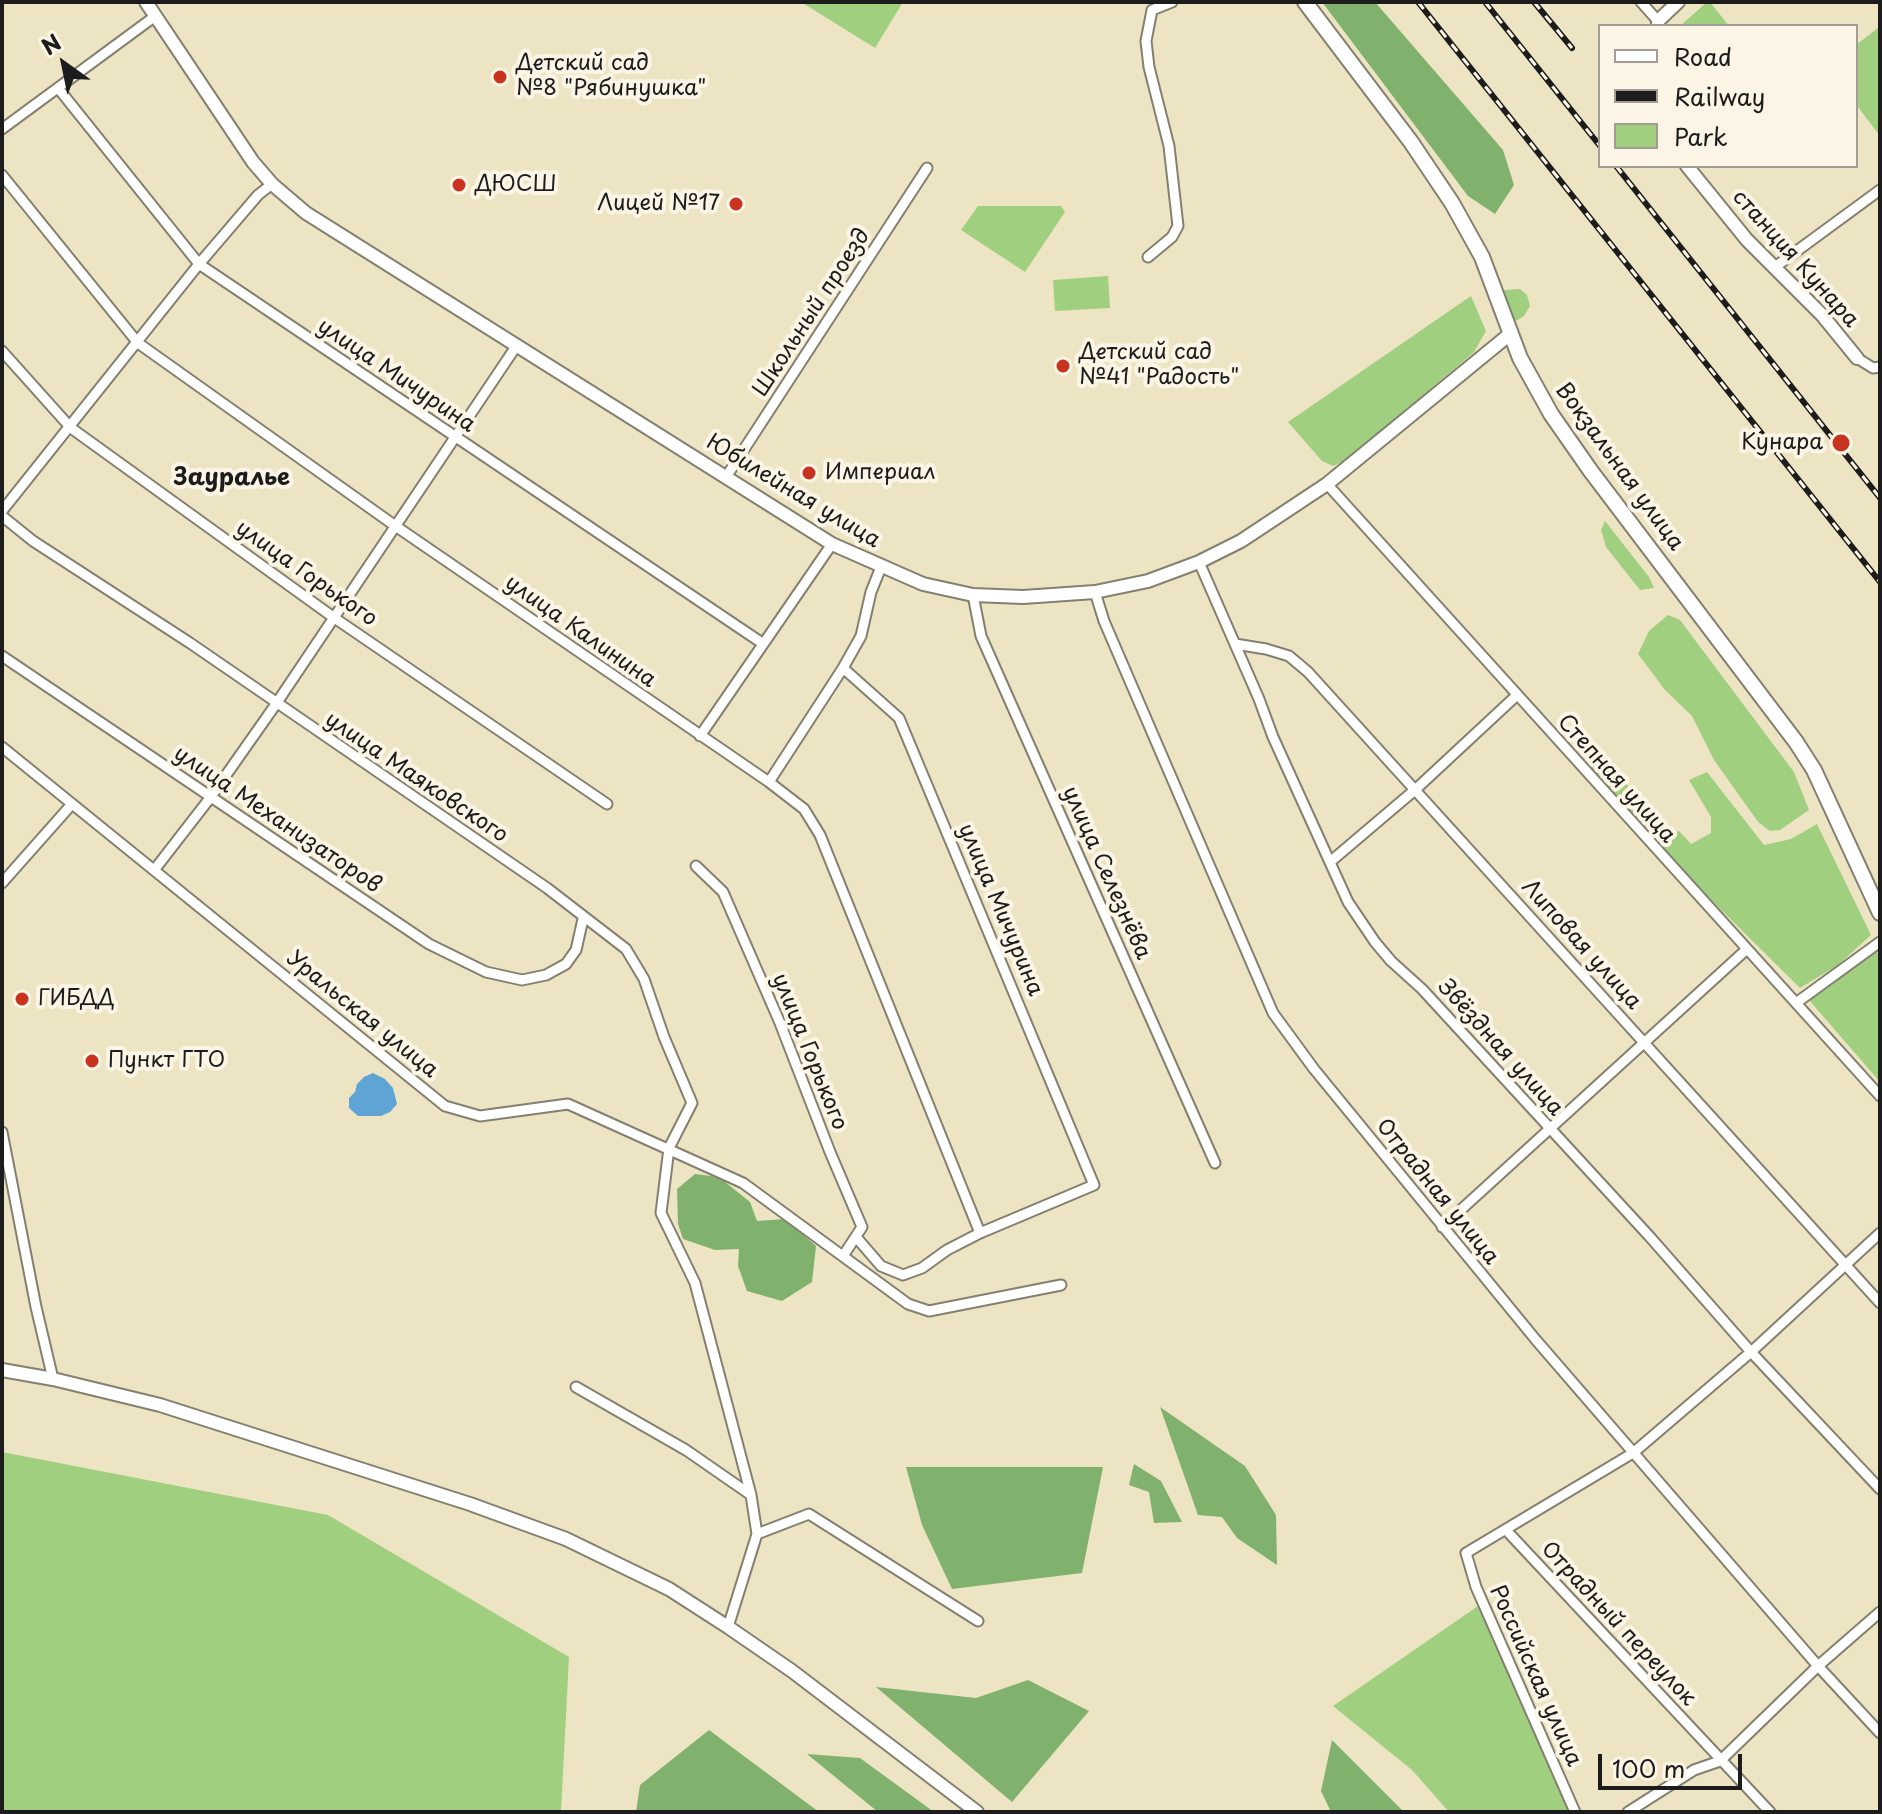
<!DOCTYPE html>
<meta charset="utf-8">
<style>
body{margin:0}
#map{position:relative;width:1882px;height:1814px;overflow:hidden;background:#ede4c4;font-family:"Playpen Sans",sans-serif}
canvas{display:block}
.frame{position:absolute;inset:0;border:4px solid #1c1c1c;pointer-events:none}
.legend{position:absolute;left:1598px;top:24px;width:260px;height:144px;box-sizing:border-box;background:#fcf5e5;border:2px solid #a29e95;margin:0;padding:10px 14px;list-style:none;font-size:24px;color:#1c1c1c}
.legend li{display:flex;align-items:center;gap:16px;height:40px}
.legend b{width:40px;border:2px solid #a29e95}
.north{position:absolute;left:24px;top:24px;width:80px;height:80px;-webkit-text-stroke:6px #fcf5e5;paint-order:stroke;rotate:327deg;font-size:22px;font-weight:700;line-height:32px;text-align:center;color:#1c1c1c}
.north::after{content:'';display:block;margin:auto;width:28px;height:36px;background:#1c1c1c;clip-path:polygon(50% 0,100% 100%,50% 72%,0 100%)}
.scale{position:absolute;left:1598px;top:1754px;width:144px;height:36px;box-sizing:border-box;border:4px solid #1c1c1c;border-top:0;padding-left:10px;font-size:24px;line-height:28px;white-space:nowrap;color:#1c1c1c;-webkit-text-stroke:6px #fcf5e5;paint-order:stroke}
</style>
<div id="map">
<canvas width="1882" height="1814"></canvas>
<div class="frame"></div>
<ul class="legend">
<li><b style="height:10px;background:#fff"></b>Road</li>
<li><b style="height:10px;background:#1c1c1c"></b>Railway</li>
<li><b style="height:22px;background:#a0d07f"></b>Park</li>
</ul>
<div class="north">N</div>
<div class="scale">100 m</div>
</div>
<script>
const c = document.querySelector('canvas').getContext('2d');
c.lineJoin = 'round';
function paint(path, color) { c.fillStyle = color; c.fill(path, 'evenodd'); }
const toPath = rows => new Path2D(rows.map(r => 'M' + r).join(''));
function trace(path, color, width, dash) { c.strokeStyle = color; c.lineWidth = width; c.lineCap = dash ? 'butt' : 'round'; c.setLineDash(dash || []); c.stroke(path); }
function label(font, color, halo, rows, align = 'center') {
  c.font = font + ' "Playpen Sans",sans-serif'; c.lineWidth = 8; c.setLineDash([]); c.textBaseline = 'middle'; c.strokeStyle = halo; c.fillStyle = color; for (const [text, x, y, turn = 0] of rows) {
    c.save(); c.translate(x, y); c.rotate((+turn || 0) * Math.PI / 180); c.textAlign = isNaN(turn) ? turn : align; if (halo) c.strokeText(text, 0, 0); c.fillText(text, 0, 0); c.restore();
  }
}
const green = toPath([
 [801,2,903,2,875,48],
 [1707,2,1710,2,1729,26,1680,26],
 [1878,28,1880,28,1880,136,1858,107,1856,108,1856,45],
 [978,206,1061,206,1065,212,1025,272,961,230],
 [1108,276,1110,308,1055,311,1053,280],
 [1520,289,1527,295,1530,306,1524,316,1514,322,1504,290],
 [1471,296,1486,331,1474,352,1346,460,1333,466,1322,461,1288,422],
 [1605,521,1649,577,1654,588,1640,590,1606,547,1601,530],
 [1668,615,1680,620,1794,772,1809,810,1780,830,1770,831,1758,822,1714,760,1692,716,1665,690,1638,654,1649,631],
 [1604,755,1666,835,1679,831,1691,844,1711,833,1711,817,1689,780,1707,772,1764,845,1791,839,1817,824,1871,935,1838,965,1800,988,1701,890,1587,765],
 [1876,951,1880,956,1880,1082,1809,1000],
 [2,1452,328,1515,569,1657,561,1812,2,1812],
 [1478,1606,1578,1812,1449,1812,1412,1770,1333,1706]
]);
const forest = toPath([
 [1322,2,1375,2,1503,150,1514,185,1495,214,1468,196],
 [695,1174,719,1177,750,1202,757,1221,785,1219,816,1246,812,1282,782,1301,747,1291,738,1266,739,1249,715,1250,683,1239,678,1224,677,1189],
 [1160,1407,1245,1466,1276,1515,1277,1565,1237,1538,1222,1517,1198,1515],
 [1134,1464,1161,1481,1182,1522,1154,1523,1149,1492,1129,1485],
 [906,1467,1103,1467,1082,1573,952,1589,922,1525],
 [1028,1680,1089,1711,1012,1802,876,1687,976,1698],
 [709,1730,819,1812,636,1812,640,1785],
 [1332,1740,1404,1812,1331,1812,1321,1791],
 [807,1754,860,1758,934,1812,878,1812]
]);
const water = toPath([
 [373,1073,385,1079,393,1088,397,1104,390,1112,381,1116,358,1116,349,1108,349,1098,355,1092,357,1084,364,1077]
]);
const street = toPath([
 [1641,2,1658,21],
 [58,88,199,264,762,643],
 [2,129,154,17],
 [2,175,138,343,394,525,769,782,804,809,820,835,980,1233],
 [1148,257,1172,237,1178,226,1169,146,1149,67,1146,41,1152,10,1172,2],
 [1775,267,1880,190],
 [2,351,71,428,333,617,607,804],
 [1857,358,1873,368,1880,367],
 [726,477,927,168],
 [1327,484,1880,1096],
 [2,511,199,264,258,195,272,184],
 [2,516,33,541,190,643,547,888,626,949,644,979,664,1037,692,1103,669,1148,661,1213,695,1283,751,1495],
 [1199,562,1259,699,1273,737,1348,902,1375,942,1391,961,1422,989,1650,1237,1751,1352,1880,1489],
 [1095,592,1104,621,1273,1013,1314,1069,1536,1340,1818,1666,1880,1733],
 [973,595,981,636,1215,1163],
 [1235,644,1266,649,1289,656,1308,672,1880,1303],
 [2,656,429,944,486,972,522,980,546,975,566,964,576,950,583,919],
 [843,668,899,718,1094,1185,980,1233,947,1250,922,1268,903,1275,881,1266,856,1237],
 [700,736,832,544],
 [2,747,445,1106,480,1116,568,1104,743,1183,908,1304,929,1311,1061,1285],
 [769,782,843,668,861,636,871,592,881,567],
 [1330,862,1416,789,1516,696],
 [696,866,723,892,780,1023,830,1152,862,1227,843,1256],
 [155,869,210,798,276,704,517,345],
 [2,883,72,804],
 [1796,1003,1880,942],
 [2,1132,36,1307,53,1379],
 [1442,1227,1747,949],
 [576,1387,686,1450,751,1495,757,1534,809,1514,978,1621],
 [1506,1530,1770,1812],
 [728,1627,757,1534],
 [1575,1812,1476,1587,1466,1553,1633,1453,1751,1352,1880,1233],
 [1628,1812,1694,1770,1720,1761,1818,1666,1880,1612]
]);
const secondary = toPath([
 [146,2,253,162,272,184,306,213,832,544,923,584,973,595,1023,597,1095,592,1148,581,1199,562,1241,541,1327,484,1510,334],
 [1658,26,1658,21,1678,2],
 [1687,166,1747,240,1822,315,1857,358],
 [2,1370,53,1379,160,1405,470,1504,566,1539,669,1589,728,1627,792,1671,977,1812]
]);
const primary = toPath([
 [1305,2,1411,142,1452,203,1482,257,1520,358,1551,414,1590,470,1796,742,1814,770,1880,913]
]);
const rail = toPath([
 [1418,2,1880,582],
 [1485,2,1600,146],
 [1534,2,1572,48],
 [1616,166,1880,498]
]);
const markers = [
 [500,77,8,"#c8321e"],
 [459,185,8,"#c8321e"],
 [736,204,8,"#c8321e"],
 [1063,366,8,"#c8321e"],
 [1841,443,10,"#c8321e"],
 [809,473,8,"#c8321e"],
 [22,999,8,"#c8321e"],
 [92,1061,8,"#c8321e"]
];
const poiNames = [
 ["Детский сад",516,64],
 ["№8 \"Рябинушка\"",516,89],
 ["ДЮСШ",475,185],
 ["Лицей №17",720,204,"right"],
 ["Детский сад",1079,353],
 ["№41 \"Радость\"",1079,378],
 ["Кунара",1823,443,"right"],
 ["Империал",825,473],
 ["ГИБДД",38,999],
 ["Пункт ГТО",108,1061]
];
const streetNames = [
 ["станция Кунара",1795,259,48],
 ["Школьный проезд",812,313,-57],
 ["улица Мичурина",396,376,34],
 ["Вокзальная улица",1619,467,54],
 ["Юбилейная улица",793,492,31],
 ["улица Горького",306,574,35],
 ["улица Калинина",580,632,35],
 ["улица Маяковского",416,778,34],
 ["Степная улица",1616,779,48],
 ["улица Механизаторов",277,820,34],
 ["улица Селезнёва",1106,873,66],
 ["улица Мичурина",1000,910,67],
 ["Липовая улица",1581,945,48],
 ["Уральская улица",362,1015,39],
 ["Звёздная улица",1500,1048,48],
 ["улица Горького",809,1052,68],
 ["Отрадная улица",1437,1192,51],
 ["Отрадный переулок",1618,1624,47],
 ["Российская улица",1535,1676,66]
];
const neighbourhoodNames = [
 ["Зауралье",232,478]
];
paint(green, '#a0d07f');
paint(forest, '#80b26e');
paint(water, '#5ea4d4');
trace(street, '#848070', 13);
trace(secondary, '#848070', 16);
trace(primary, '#848070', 18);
trace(street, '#fff', 9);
trace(secondary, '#fff', 12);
trace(primary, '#fff', 14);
trace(rail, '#1c1c1c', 6);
trace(rail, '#fcf5e5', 3, [9]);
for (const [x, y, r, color] of markers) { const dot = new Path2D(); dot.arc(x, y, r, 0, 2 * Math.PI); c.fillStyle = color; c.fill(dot); trace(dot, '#fcf5e5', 3); }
label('22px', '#1c1c1c', '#fcf5e5', poiNames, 'left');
label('22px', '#1c1c1c', '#fcf5e5', streetNames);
label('bold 24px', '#1c1c1c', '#fcf5e5', neighbourhoodNames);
</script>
